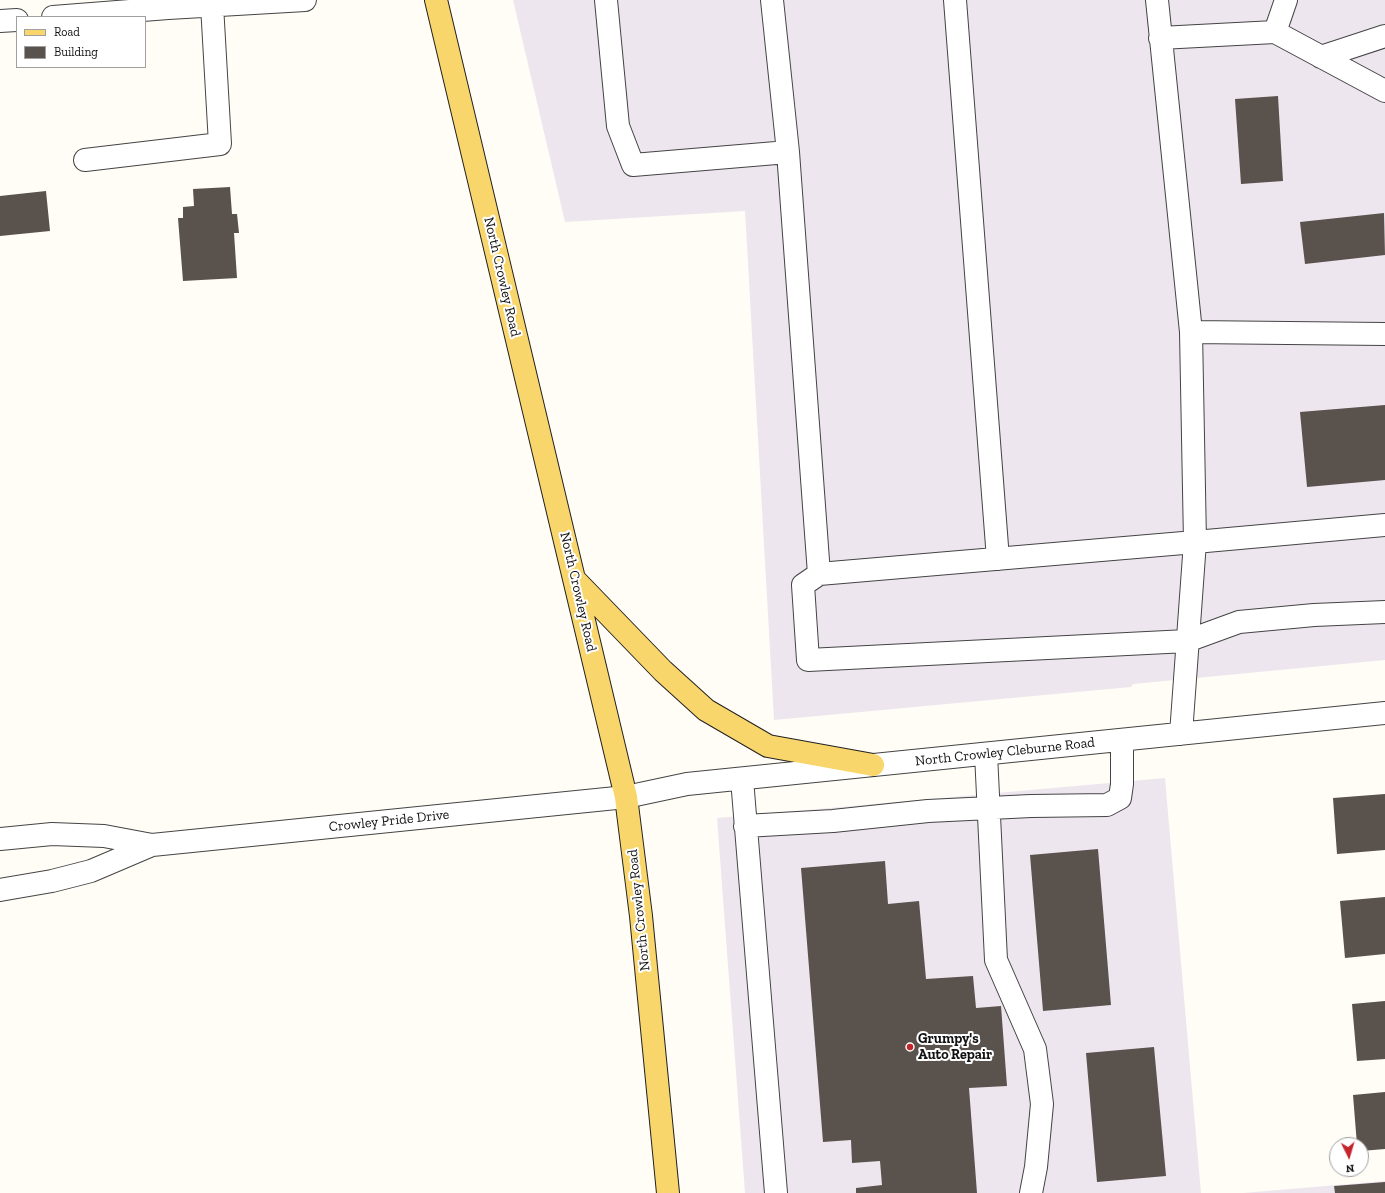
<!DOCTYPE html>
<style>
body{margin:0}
#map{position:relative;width:1385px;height:1193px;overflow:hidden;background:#fffdf5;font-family:"Zilla Slab",serif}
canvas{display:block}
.legend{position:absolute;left:16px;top:16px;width:130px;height:52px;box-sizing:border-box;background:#fff;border:1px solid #a0a0a0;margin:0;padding:5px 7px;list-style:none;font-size:12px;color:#111}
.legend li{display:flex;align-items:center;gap:8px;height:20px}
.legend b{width:20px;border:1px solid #a0a0a0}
.north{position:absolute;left:1329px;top:1137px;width:40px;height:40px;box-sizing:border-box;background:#fff;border:1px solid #a0a0a0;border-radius:50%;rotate:175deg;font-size:11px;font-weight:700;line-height:16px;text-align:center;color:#111}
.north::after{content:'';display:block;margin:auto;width:14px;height:18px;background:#c4262e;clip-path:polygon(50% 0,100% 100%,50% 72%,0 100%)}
</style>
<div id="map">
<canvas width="1385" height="1193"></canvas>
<ul class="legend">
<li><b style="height:5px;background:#f9d66b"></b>Road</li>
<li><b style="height:11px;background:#5a524d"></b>Building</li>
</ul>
<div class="north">N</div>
</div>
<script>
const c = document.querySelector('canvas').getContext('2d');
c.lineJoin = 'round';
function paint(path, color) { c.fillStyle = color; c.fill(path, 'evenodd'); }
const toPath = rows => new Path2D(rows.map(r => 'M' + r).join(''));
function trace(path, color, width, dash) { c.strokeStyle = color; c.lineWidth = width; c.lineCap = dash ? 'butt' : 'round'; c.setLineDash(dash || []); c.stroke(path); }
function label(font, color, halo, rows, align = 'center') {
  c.font = font + ' "Zilla Slab",serif'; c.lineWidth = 4; c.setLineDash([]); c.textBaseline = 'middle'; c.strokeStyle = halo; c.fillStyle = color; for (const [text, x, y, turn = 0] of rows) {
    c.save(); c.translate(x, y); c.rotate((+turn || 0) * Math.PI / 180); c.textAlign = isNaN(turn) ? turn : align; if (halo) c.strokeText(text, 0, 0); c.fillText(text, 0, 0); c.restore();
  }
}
const industrial = toPath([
 [513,0,1385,0,1385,660,1133,684,1131,687,774,720,745,211,565,222],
 [1165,778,1201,1193,745,1193,717,818],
 [1385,1181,1385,1193,1243,1193]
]);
const building = toPath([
 [1278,96,1283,181,1241,184,1235,99],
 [230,187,232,214,237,214,239,233,234,233,237,278,183,281,178,218,183,218,183,207,194,206,193,189],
 [46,191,50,231,0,236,0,196],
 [1384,213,1385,255,1305,264,1300,222],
 [1385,405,1385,480,1307,487,1300,412],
 [1385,794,1385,850,1337,854,1333,798],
 [1098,849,1111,1005,1043,1011,1030,855],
 [885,861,888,904,919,901,926,979,973,976,976,1008,1001,1006,1007,1086,969,1088,977,1193,856,1193,856,1188,882,1185,880,1161,852,1163,851,1140,823,1142,801,868],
 [1385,897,1385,954,1345,958,1340,901],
 [1385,1001,1385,1059,1357,1061,1352,1004],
 [1154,1047,1166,1176,1097,1182,1086,1053],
 [1385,1092,1385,1149,1361,1151,1361,1145,1357,1145,1353,1095],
 [1385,1182,1385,1193,1335,1193,1334,1186]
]);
const minor = toPath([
 [606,0,618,126,633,165,788,152,819,574,803,585,808,660,1187,641,1239,622,1314,615,1385,612],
 [772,0,788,152],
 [955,0,998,559],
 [1157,0,1191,332,1195,542,1181,734],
 [53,17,168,8,305,0],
 [0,21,17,20],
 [1275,32,1286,0],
 [1160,38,1275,32,1385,91],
 [1321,57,1385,36],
 [85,160,220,144,212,5],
 [1191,332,1385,334],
 [819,574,1195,542,1385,525],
 [986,754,996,960,1035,1049,1042,1104,1036,1167,1031,1193],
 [742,779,776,1193],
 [745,826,833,821,928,811,1031,806,1107,805,1120,798,1122,784,1122,740],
 [0,839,52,834,104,836,152,845,626,797,687,784,1385,713],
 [0,890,52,881,91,871,152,845]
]);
const major = toPath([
 [436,0,626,797,641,916,668,1193],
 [575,580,663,671,706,710,768,746,873,765]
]);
const markers = [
 [910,1047,4,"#c4262e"]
];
const streetNames = [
 ["North Crowley Road",502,277,77],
 ["North Crowley Road",578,592,77],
 ["North Crowley Cleburne Road",1005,752,-6],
 ["Crowley Pride Drive",389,821,-6],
 ["North Crowley Road",639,910,-96]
];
const poiNames = [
 ["Grumpy's",918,1039],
 ["Auto Repair",918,1055]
];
paint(industrial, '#eee6ef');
paint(building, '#5a524d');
trace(minor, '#444', 24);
trace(major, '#222', 24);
trace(minor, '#fff', 22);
trace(major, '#f9d66b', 22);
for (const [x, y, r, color] of markers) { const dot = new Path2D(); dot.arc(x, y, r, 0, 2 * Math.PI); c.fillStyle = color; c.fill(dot); trace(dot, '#fff', 1.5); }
label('14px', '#111', '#fff', streetNames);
label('bold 14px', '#111', '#fff', poiNames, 'left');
</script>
